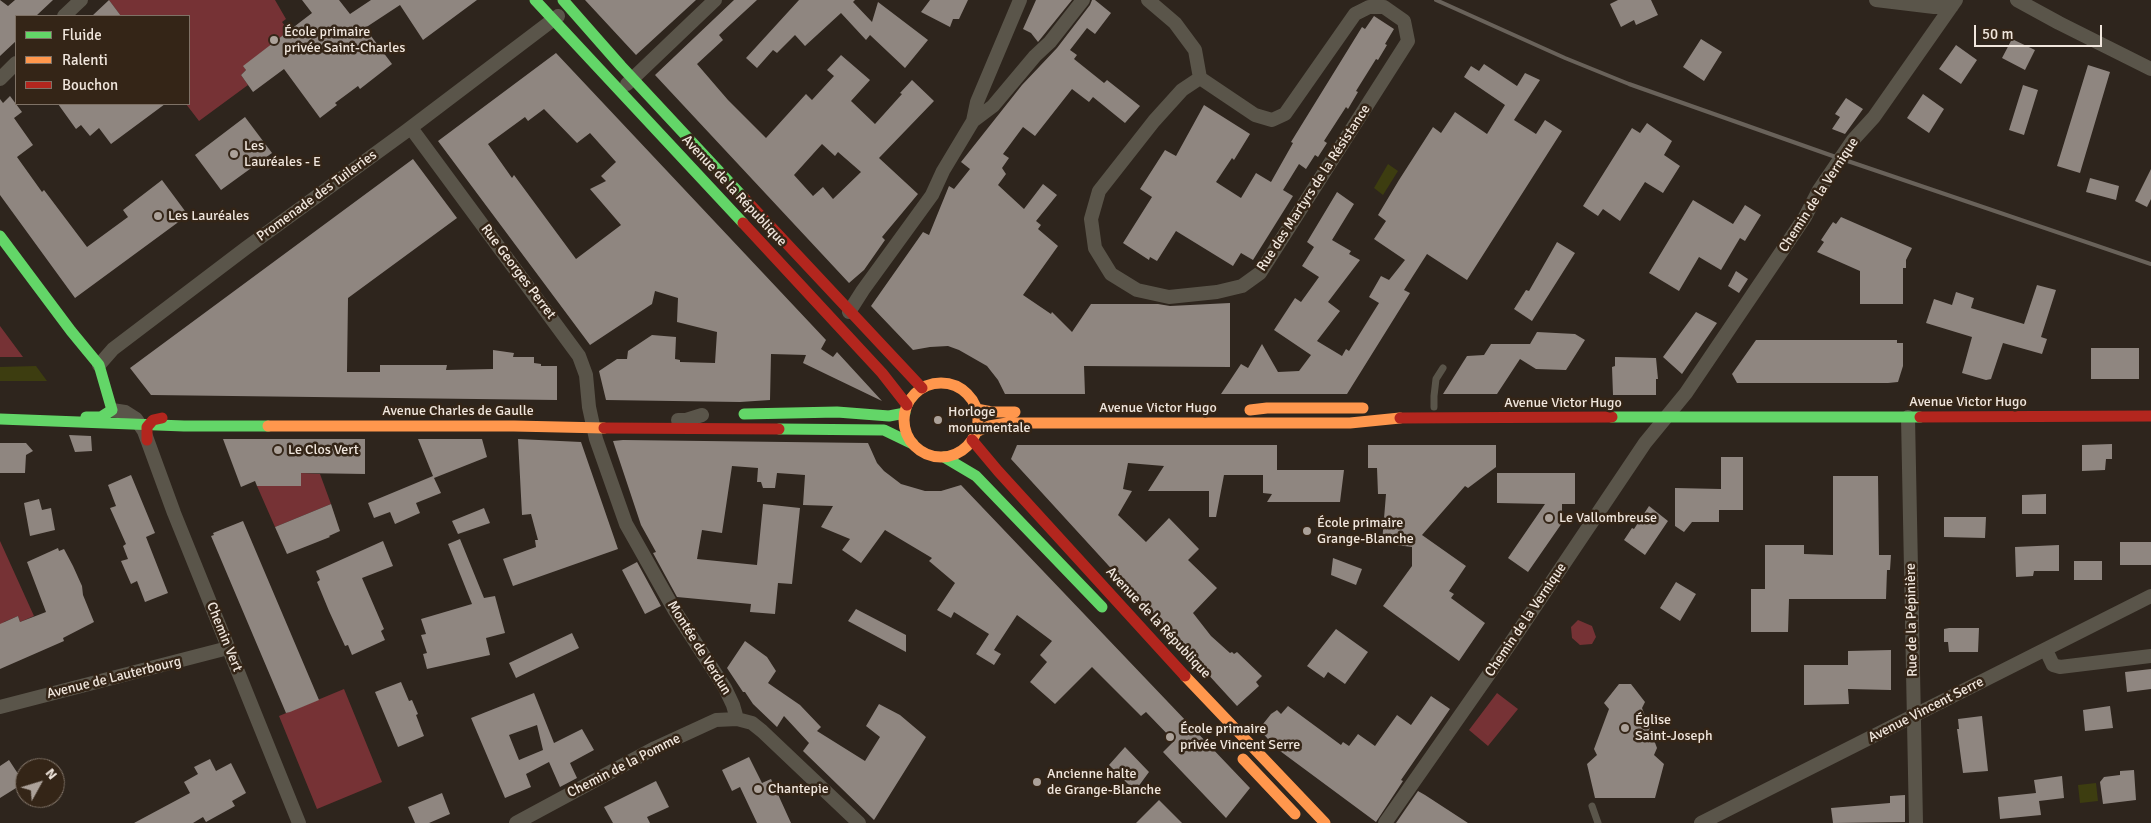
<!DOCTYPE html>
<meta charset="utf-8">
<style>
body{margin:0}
#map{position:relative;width:2151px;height:823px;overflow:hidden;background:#2e251d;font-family:Signika,sans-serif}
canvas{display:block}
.legend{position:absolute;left:15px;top:15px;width:175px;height:90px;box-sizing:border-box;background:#342517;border:1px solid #7f7266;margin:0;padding:6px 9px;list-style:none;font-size:15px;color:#f0e6dd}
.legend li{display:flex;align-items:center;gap:10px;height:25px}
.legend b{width:25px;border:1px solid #7f7266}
.north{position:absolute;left:15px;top:758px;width:50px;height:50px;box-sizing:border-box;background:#342517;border:1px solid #7f7266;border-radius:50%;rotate:51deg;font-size:14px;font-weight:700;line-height:20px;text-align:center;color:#f0e6dd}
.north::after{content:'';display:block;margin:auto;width:18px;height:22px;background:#aca29a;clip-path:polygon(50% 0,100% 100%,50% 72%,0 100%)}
.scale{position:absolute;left:1974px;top:25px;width:128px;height:22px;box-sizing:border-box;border:2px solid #f0e6dd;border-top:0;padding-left:6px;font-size:15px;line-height:18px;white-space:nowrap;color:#f0e6dd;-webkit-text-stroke:4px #342517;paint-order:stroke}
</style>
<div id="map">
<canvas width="2151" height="823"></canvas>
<ul class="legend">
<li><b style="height:6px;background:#63d668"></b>Fluide</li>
<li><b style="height:6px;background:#ff974d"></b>Ralenti</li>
<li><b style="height:6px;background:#b3261e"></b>Bouchon</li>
</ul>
<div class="north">N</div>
<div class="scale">50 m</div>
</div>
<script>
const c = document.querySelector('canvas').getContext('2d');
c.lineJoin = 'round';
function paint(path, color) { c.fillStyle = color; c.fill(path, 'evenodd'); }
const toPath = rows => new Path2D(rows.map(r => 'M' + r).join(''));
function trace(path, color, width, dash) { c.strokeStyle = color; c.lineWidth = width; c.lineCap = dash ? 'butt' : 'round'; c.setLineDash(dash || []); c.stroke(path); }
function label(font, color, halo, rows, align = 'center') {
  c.font = font + ' Signika,sans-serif'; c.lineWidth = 5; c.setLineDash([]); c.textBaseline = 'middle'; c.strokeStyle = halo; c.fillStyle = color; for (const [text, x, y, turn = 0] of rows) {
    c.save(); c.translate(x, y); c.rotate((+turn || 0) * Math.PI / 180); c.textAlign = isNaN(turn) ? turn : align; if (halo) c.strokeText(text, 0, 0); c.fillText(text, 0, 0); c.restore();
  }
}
const green = toPath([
 [109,0,275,0,286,19,282,22,289,31,244,66,246,70,241,75,248,85,199,121,186,104,189,104,189,16,121,16],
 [0,326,23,357,0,357],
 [301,473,320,474,331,504,275,527,257,486,301,486],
 [0,541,34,616,20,622,18,616,4,622,0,629],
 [1578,620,1592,626,1596,637,1592,644,1580,645,1572,638,1571,627],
 [344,689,382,782,317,809,279,716],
 [1497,693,1518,709,1488,746,1469,730]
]);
const water = toPath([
 [1388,164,1398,171,1383,195,1374,188],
 [36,366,47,381,0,381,0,367],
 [2096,783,2098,801,2080,803,2078,785]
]);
const building = toPath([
 [0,0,8,6,15,0,53,0,36,16,16,16,16,41,0,56],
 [109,0,121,16,92,16],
 [302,0,339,0,350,14,371,0,477,0,423,40,400,5,365,28,392,64,360,89,358,86,335,103,337,105,320,118,284,69,253,92,241,75,246,70,243,66,312,13],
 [585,0,696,0,636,55],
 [734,0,757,0,719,35,723,40,697,64,728,100,766,138,806,94,812,100,834,76,827,70,841,55,870,80,851,101,875,124,902,94,900,93,912,80,934,101,879,158,918,194,882,237,885,240,864,270,849,283,655,75],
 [822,144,835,156,838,152,861,172,833,199,823,187,813,196,794,175],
 [799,0,855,0,853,2,872,22,878,2,928,40,905,68,870,35,866,40,841,13,805,46,795,35,777,53,773,50,757,68,746,58],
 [930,0,968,0,959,19,953,19,950,27,921,12],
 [1036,0,1072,0,1038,42,1031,33,1023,29],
 [1092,0,1095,0,1111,13,1095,34,1087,28,1070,50,1077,55,1074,59,1104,83,1107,80,1140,106,1125,123,1093,97,1089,102,1072,89,1035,136,1023,127,1003,154,1009,158,1002,168,1006,174,998,185,1024,209,1043,184,1057,195,1036,221,1041,225,1038,229,1058,246,1023,295,1051,314,1052,312,1072,332,1091,304,1158,304,1170,306,1230,303,1230,367,1084,366,1085,394,1005,394,998,380,987,366,959,350,948,346,930,347,913,350,871,306,923,232,929,235,949,186,954,189,970,169,961,162,1022,85,1057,48,1090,5],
 [1618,0,1651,0,1658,15,1636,25,1634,20,1621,27,1610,4],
 [1374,16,1394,29,1385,44,1387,45,1378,60,1376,59,1356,91,1358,92,1348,109,1346,107,1324,141,1327,143,1318,157,1315,155,1306,169,1299,164,1283,190,1293,196,1253,260,1241,253,1233,266,1176,231,1157,261,1150,257,1149,260,1123,243,1152,197,1140,189,1165,150,1176,156,1204,105,1250,134,1234,160,1232,158,1216,182,1241,198,1256,173,1271,182,1293,143,1291,142,1362,27,1365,29],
 [1701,39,1722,52,1704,81,1683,67],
 [2012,39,2035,50,2025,70,2002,58],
 [1956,45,1977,60,1961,84,1939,69],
 [556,53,826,340,821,349,833,357,837,352,882,401,803,363,806,355,771,354,770,400,740,402,606,400,599,371,617,359,627,359,628,351,652,335,676,337,675,359,680,360,680,362,715,363,717,332,677,322,678,298,655,291,652,304,590,345,438,141],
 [544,109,577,143,590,133,616,162,601,176,606,181,590,189,621,225,576,259,514,175,512,178,488,144,525,117,528,121],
 [1484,64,1517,86,1525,73,1540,80,1514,120,1536,134,1545,120,1562,131,1467,280,1427,254,1404,290,1410,293,1347,394,1221,394,1241,364,1248,368,1262,344,1278,372,1299,371,1311,355,1274,330,1295,298,1301,302,1319,277,1302,266,1314,247,1307,242,1337,192,1354,204,1332,240,1351,251,1349,254,1360,260,1328,302,1340,311,1317,341,1342,356,1346,349,1349,351,1379,303,1369,297,1381,276,1389,280,1405,260,1374,239,1386,221,1378,215,1399,180,1433,127,1441,133,1455,112,1487,134,1505,105,1464,77,1471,66,1479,71],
 [2088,65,2110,72,2080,173,2057,166],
 [2023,85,2038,90,2024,135,2009,130],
 [1923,94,1944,109,1929,133,1907,118],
 [10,96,22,112,14,118,33,145,17,157,42,192,44,190,87,247,128,217,123,210,162,180,188,215,75,298,0,195,0,99,3,103],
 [1846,98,1863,109,1845,134,1832,129,1840,117,1835,114],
 [58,104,165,104,111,144,99,128,90,136,81,125,76,129],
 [245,117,272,153,221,190,195,155],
 [1647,123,1672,141,1664,155,1680,166,1663,193,1645,182,1620,221,1603,209,1598,216,1583,206,1632,128,1640,133],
 [413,159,457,218,348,298,347,372,380,372,380,365,447,365,446,370,493,369,493,350,514,353,513,357,534,357,534,363,541,364,541,366,557,366,557,400,151,395,130,368],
 [2151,169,2151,199,2147,207,2135,201],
 [2090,178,2119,186,2116,200,2086,192],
 [1693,200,1733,224,1745,205,1761,215,1745,241,1740,238,1721,270,1699,257,1679,291,1649,273],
 [1841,217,1912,248,1906,260,1906,268,1903,268,1903,304,1860,304,1860,271,1817,252,1824,242,1821,240,1833,222,1836,224],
 [1557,242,1575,253,1532,321,1514,309,1526,290,1529,291],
 [1736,271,1748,279,1739,293,1728,286],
 [2037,285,2056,290,2041,337,2047,339,2042,354,2003,343,1991,379,1986,380,1962,373,1972,337,1926,323,1934,299,1952,305,1956,292,1974,298,1971,308,2024,324],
 [1696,312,1717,323,1682,374,1663,357],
 [1537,332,1575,334,1585,340,1566,370,1536,369,1520,359,1497,394,1443,394,1467,356,1484,355,1491,344,1530,344],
 [1756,340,1897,340,1897,343,1903,343,1903,366,1898,382,1888,383,1737,383,1732,374],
 [2091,348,2139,348,2139,379,2091,379],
 [1615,357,1656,358,1658,379,1656,379,1656,395,1613,395,1612,367,1615,366],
 [69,435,91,436,92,451,75,452],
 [223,439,365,439,365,474,301,473,301,486,257,486,255,481,241,487],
 [418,439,482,439,487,457,434,478,441,493,416,503,420,513,395,524,390,512,374,518,368,503,433,476],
 [518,439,581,442,618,549,513,586,503,559,536,547,535,540,538,540,531,514,522,515],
 [623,440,868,443,877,463,884,471,901,484,925,491,941,491,961,485,1250,788,1226,818,1163,752,1174,741,1146,712,1141,716,1092,667,1055,704,1030,682,1047,662,1040,655,1052,641,1017,615,994,650,1001,654,994,665,976,654,989,634,954,612,951,618,937,610,955,583,929,561,932,558,885,530,861,563,842,550,850,539,821,527,833,506,803,505,805,475,777,473,775,488,763,488,761,482,757,482,758,468,732,466,722,533,702,530,697,559,757,565,763,504,800,508,792,584,778,583,775,614,750,612,751,604,677,597,653,553,656,552,641,525,613,441],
 [0,443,26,443,33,451,26,455,25,473,0,473],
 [2112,444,2112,459,2106,459,2105,470,2082,471,2082,445],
 [1017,445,1277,445,1277,470,1344,470,1340,502,1267,502,1272,494,1263,493,1263,475,1224,475,1216,517,1209,517,1209,491,1148,491,1164,466,1128,463,1123,489,1132,491,1118,515,1146,542,1169,518,1199,549,1188,560,1217,588,1193,613,1211,636,1230,653,1232,652,1234,654,1237,652,1262,676,1256,682,1259,686,1237,706,1011,459],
 [1368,445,1496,445,1496,467,1468,488,1465,486,1422,535,1466,566,1449,591,1454,594,1451,598,1485,623,1459,661,1383,606,1412,566,1412,547,1382,543,1386,494,1378,494,1377,468,1368,468],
 [1721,457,1743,457,1743,510,1719,510,1719,522,1692,522,1684,532,1675,526,1675,488,1721,489],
 [1497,473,1575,473,1575,504,1562,504,1562,523,1528,572,1508,558,1545,504,1497,503],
 [131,475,155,533,146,537,168,593,145,602,137,581,131,584,121,561,128,559,123,546,126,544,110,508,116,506,108,485],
 [1833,476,1878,476,1879,555,1891,555,1890,570,1887,570,1886,599,1789,599,1788,632,1751,632,1751,589,1765,589,1765,545,1804,545,1804,554,1833,555],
 [2046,494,2046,514,2022,514,2022,495],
 [39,499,42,510,51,508,55,530,30,536,24,503],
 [331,504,340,531,329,536,330,537,287,554,275,527],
 [1649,506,1668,521,1645,555,1624,540,1632,528,1634,529],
 [484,508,490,523,458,534,452,521],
 [1944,517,1986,517,1985,538,1944,537],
 [243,521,319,700,290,712,286,713,211,536,214,535,213,533],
 [460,539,484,598,495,596,505,633,486,638,490,655,427,669,423,654,427,653,421,635,426,634,421,619,472,604,448,544],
 [383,541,393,566,362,578,384,629,381,631,385,640,352,655,348,645,345,646,329,611,317,582,320,580,316,571],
 [2120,542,2151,542,2151,565,2120,565],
 [2059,545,2059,571,2034,571,2033,576,2016,577,2015,547],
 [58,548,59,551,64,549,73,566,82,586,83,595,94,622,63,638,64,641,0,669,0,624,18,616,20,622,46,612,27,562],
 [1333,558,1362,569,1356,585,1331,575],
 [2074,561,2102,561,2102,580,2074,580],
 [637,562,661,606,645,614,622,570],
 [1676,582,1696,594,1680,621,1660,608],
 [856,609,906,635,906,652,848,621],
 [1949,628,1979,628,1978,652,1949,652,1948,642,1944,642,1944,629],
 [1336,629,1368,652,1345,684,1328,672,1324,678,1307,666],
 [572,633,579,648,516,678,509,663],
 [745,641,767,657,776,671,768,683,800,705,821,727,817,731,865,761,880,737,866,726,879,704,900,715,926,737,874,820,803,751,809,743,784,716,777,727,753,704,745,692,743,692,727,668],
 [1891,650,1891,690,1848,689,1849,704,1804,705,1804,665,1848,665,1848,651],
 [2151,669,2151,689,2127,692,2125,672],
 [401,682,409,701,412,700,418,714,416,715,424,736,398,747,375,692],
 [1619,684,1631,684,1645,702,1642,708,1657,748,1654,755,1664,764,1655,798,1595,798,1587,764,1597,755,1594,749,1609,709,1604,703],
 [534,693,554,743,582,729,594,750,570,763,577,778,560,787,549,762,526,774,531,787,505,798,471,718],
 [537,725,543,750,519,760,509,735],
 [1431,696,1450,709,1401,780,1403,781,1376,822,1276,748,1259,729,1271,714,1277,710,1281,714,1288,706,1341,745,1343,742,1349,746,1358,734,1375,746,1397,715,1411,725],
 [2110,706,2113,728,2085,731,2083,710],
 [1982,716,1988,771,1963,773,1957,729,1959,729,1958,719],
 [1125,747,1149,772,1135,791,1109,765],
 [749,757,762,783,771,779,791,823,757,823,740,787,732,791,722,770],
 [210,759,216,771,231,763,246,793,232,801,235,806,206,822,203,817,193,823,134,823,190,793,184,782,198,774,194,767],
 [9,760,24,783,0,798,0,766],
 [2134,770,2136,800,2103,804,2100,782,2104,777,2120,775,2120,771],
 [2062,776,2064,798,2039,801,2041,815,2000,819,1998,797,2036,793,2034,780],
 [656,781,669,807,647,817,650,823,613,823,604,807],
 [1418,791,1425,795,1468,823,1396,823],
 [442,793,450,814,429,823,415,823,408,807],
 [1905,795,1905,822,1833,823,1831,808,1890,803,1890,796],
 [1159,800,1182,823,1136,823]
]);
const lane = toPath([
 [1434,407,1434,396,1436,379,1443,368],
 [1592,806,1598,823]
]);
const street = toPath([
 [1148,0,1175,23,1195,50,1200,78,1255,115,1272,120,1285,114,1355,14,1369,7,1384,7,1404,21,1408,41,1260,273,1242,286,1217,292,1169,297,1137,290,1111,274,1095,248,1091,219,1099,191,1154,121,1182,90,1200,78],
 [1876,0,1934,7,1952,6],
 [2017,0,2059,23,2151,69],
 [64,16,81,0],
 [0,79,16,63],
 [627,84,715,0],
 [973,121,993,106,1035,56,1050,42,1083,0],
 [411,128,579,356,586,375,589,407,596,439,626,524,675,611,725,688,733,705,737,719],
 [849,312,863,290,932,195,943,171,973,121,977,102,1020,0],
 [99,365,113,349,246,248,405,132,558,16],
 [112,410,125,412,136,419,144,431,174,513,299,823],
 [1908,417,1916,823],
 [678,420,686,420,702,415],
 [2046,650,2053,665,2060,667,2151,656],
 [0,707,228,648],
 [516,823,655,748,716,720,737,719,752,723,762,731,859,823],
 [1385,823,1510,644,1645,443,1686,393,1805,217,1819,190,1853,140,1874,117,1956,0],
 [1701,823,2151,596]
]);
const fast = toPath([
 [535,0,743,223],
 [563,0,621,66,744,198],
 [0,236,71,331,99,365,112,410,101,417,86,417],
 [744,414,837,412,889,416,905,413],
 [1612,417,1920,417],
 [0,419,184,426,268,426],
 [779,429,884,430,913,444],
 [944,457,976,476,1102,607]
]);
const slow = toPath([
 '904 420a37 37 0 1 1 74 0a37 37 0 1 1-74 0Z',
 [976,409,992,412,1015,412],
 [1250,410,1267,408,1363,408],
 [268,426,514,426,604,428],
 [976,432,989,426,1007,423,1350,423,1400,418],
 [1185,676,1325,823],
 [1243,759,1295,814]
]);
const jam = toPath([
 [744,198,922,388],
 [743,223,882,373,907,405],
 [1920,417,2151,416],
 [1400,418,1612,417],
 [604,428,779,429],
 [147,440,147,427,153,420,162,418],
 [972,440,998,471,1185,676]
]);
const rail = toPath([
 [1436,0,1565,58,1629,84,1830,155,2151,264]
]);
const markers = [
 [274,40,5,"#aca29a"],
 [234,154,5,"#aca29a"],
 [158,216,5,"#aca29a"],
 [938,420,5,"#aca29a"],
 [278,450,5,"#aca29a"],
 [1549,518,5,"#aca29a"],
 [1307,531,5,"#aca29a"],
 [1625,728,5,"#aca29a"],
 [1170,737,5,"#aca29a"],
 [1037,782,5,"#aca29a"],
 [758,789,5,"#aca29a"]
];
const poiNames = [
 ["École primaire",284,32],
 ["privée Saint-Charles",284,48],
 ["Les",244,146],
 ["Lauréales - E",244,162],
 ["Les Lauréales",168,216],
 ["Horloge",948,412],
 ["monumentale",948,428],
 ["Le Clos Vert",288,450],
 ["Le Vallombreuse",1559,518],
 ["École primaire",1317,523],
 ["Grange-Blanche",1317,539],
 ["Église",1635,720],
 ["Saint-Joseph",1635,736],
 ["École primaire",1180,729],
 ["privée Vincent Serre",1180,745],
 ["Ancienne halte",1047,774],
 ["de Grange-Blanche",1047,790],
 ["Chantepie",768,789]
];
const streetNames = [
 ["Rue des Martyrs de la Résistance",1314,188,-57],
 ["Avenue de la République",734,191,47],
 ["Chemin de la Vernique",1819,195,-57],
 ["Promenade des Tuileries",317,196,-36],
 ["Rue Georges Perret",518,272,53],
 ["Avenue Victor Hugo",1968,402],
 ["Avenue Victor Hugo",1563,403],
 ["Avenue Victor Hugo",1158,408],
 ["Avenue Charles de Gaulle",458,411],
 ["Chemin de la Vernique",1526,620,-56],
 ["Rue de la Pépinière",1912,620,-91],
 ["Avenue de la République",1158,623,47],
 ["Chemin Vert",224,637,68],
 ["Montée de Verdun",699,648,58],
 ["Avenue de Lauterbourg",114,678,-14],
 ["Avenue Vincent Serre",1926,710,-27],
 ["Chemin de la Pomme",624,766,-27]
];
paint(green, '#763235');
paint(water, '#3d3d10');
paint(building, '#8f8680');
trace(lane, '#5a554a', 7);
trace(street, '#5a554a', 14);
trace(fast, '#63d668', 11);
trace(slow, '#ff974d', 11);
trace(jam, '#b3261e', 11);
trace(rail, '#69625a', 4);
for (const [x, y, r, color] of markers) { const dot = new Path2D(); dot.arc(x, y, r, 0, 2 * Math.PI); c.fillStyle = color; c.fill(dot); trace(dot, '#342517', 2); }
label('14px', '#f0e6dd', '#342517', poiNames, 'left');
label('14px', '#f0e6dd', '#342517', streetNames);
</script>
